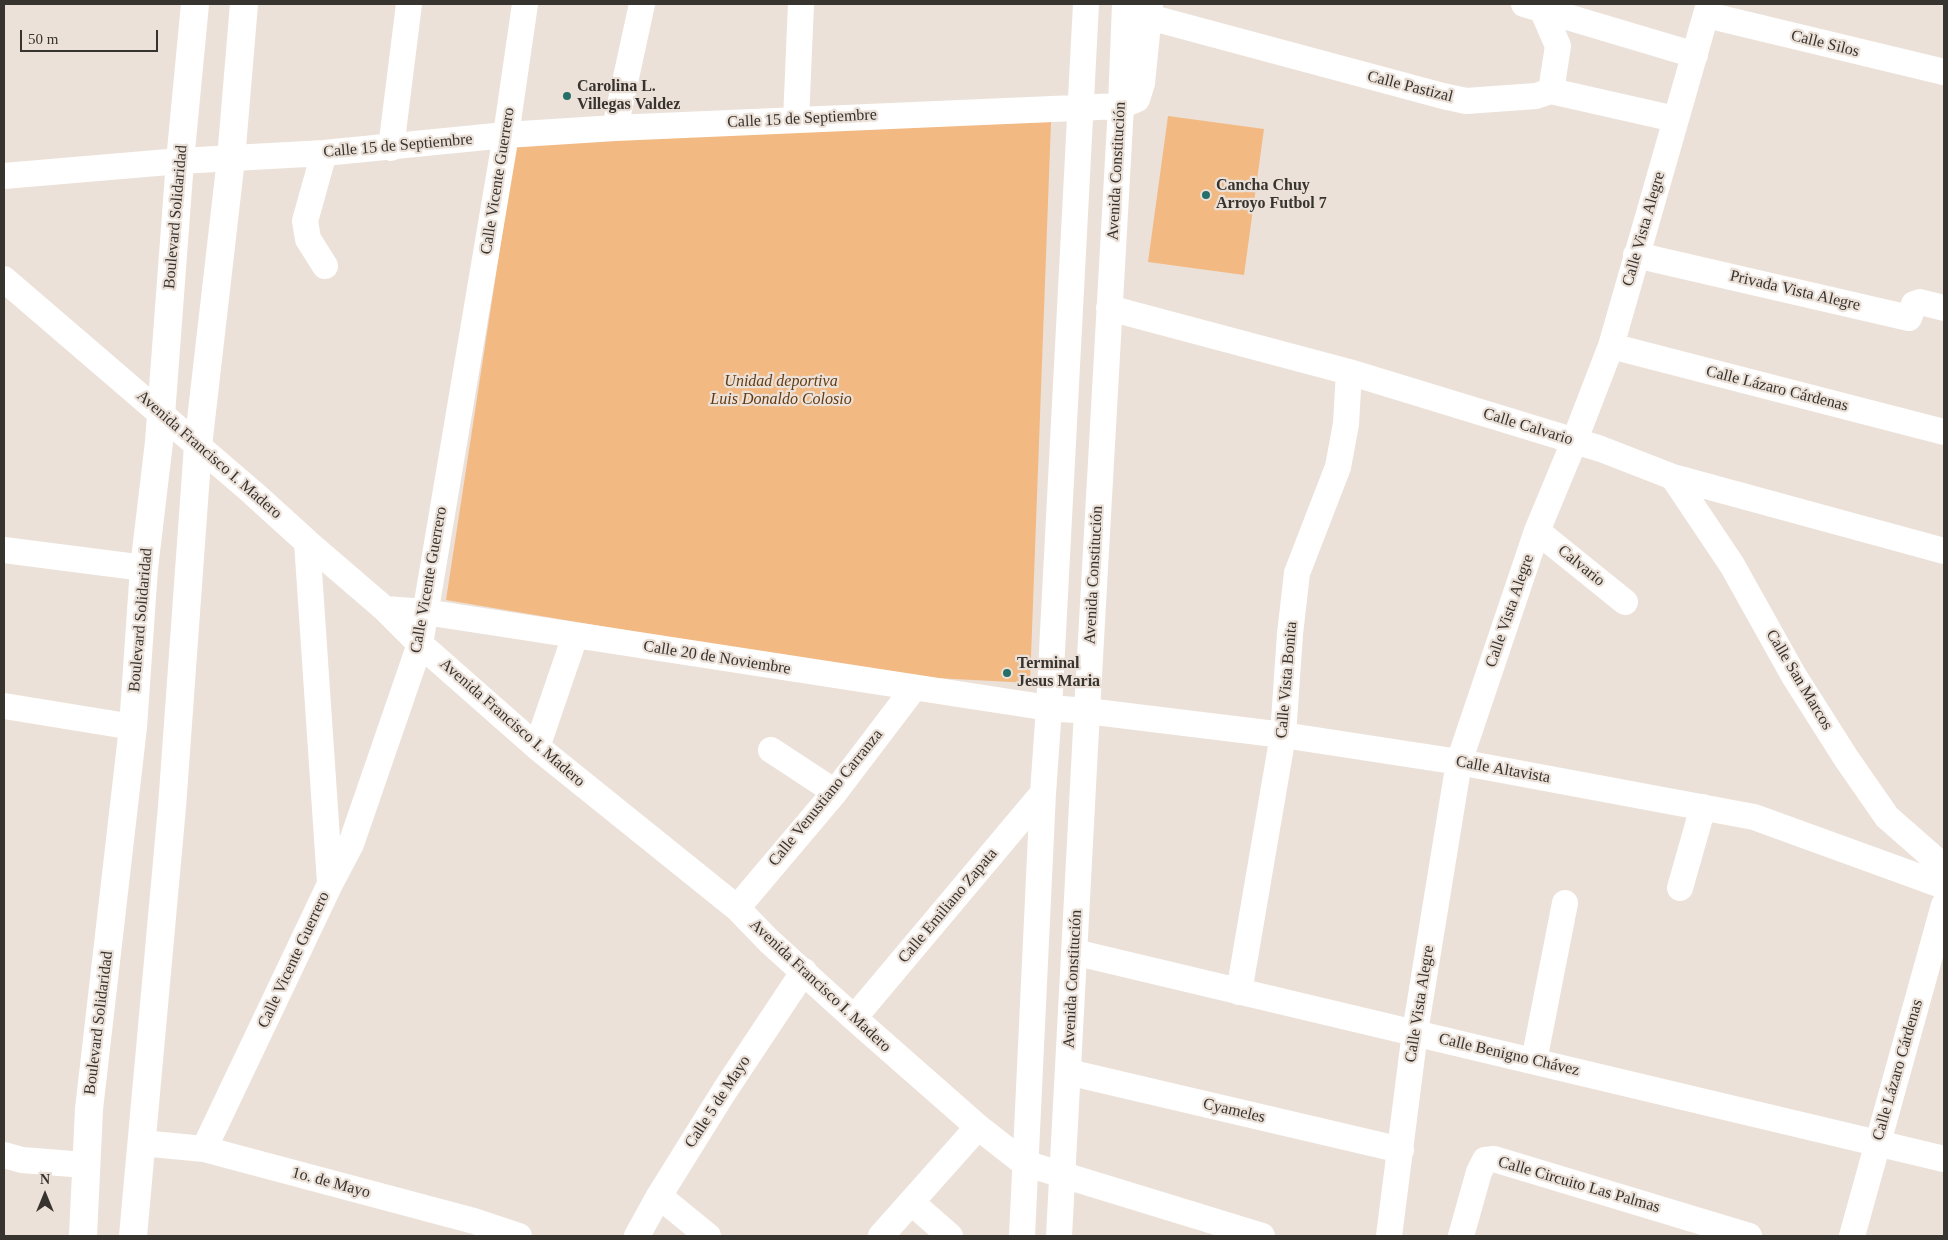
<!DOCTYPE html>
<meta charset="utf-8">
<style>
body{margin:0}
#map{position:relative;width:1948px;height:1240px;overflow:hidden;background:#ece1d8;font-family:"Times New Roman",serif}
canvas{display:block}
.frame{position:absolute;inset:0;border:5px solid #37332f;pointer-events:none}
.north{position:absolute;left:20px;top:1170px;width:50px;height:50px;-webkit-text-stroke:4px #ece1d8;paint-order:stroke;rotate:0deg;font-size:14px;font-weight:700;line-height:20px;text-align:center;color:#37332f}
.north::after{content:'';display:block;margin:auto;width:18px;height:22px;background:#37332f;clip-path:polygon(50% 0,100% 100%,50% 72%,0 100%)}
.scale{position:absolute;left:20px;top:30px;width:138px;height:22px;box-sizing:border-box;border:2px solid #37332f;border-top:0;padding-left:6px;font-size:15px;line-height:18px;white-space:nowrap;color:#37332f;-webkit-text-stroke:4px #ece1d8;paint-order:stroke}
</style>
<div id="map">
<canvas width="1948" height="1240"></canvas>
<div class="frame"></div>
<div class="north">N</div>
<div class="scale">50 m</div>
</div>
<script>
const c = document.querySelector('canvas').getContext('2d');
c.lineJoin = 'round';
function paint(path, color) { c.fillStyle = color; c.fill(path, 'evenodd'); }
const toPath = rows => new Path2D(rows.map(r => 'M' + r).join(''));
function trace(path, color, width, dash) { c.strokeStyle = color; c.lineWidth = width; c.lineCap = dash ? 'butt' : 'round'; c.setLineDash(dash || []); c.stroke(path); }
function label(font, color, halo, rows, align = 'center') {
  c.font = font + ' "Times New Roman",serif'; c.lineWidth = 4.5; c.setLineDash([]); c.textBaseline = 'middle'; c.strokeStyle = halo; c.fillStyle = color; for (const [text, x, y, turn = 0] of rows) {
    c.save(); c.translate(x, y); c.rotate((+turn || 0) * Math.PI / 180); c.textAlign = isNaN(turn) ? turn : align; if (halo) c.strokeText(text, 0, 0); c.fillText(text, 0, 0); c.restore();
  }
}
const green = toPath([
 [1168,116,1264,129,1244,275,1148,262],
 [1051,122,1030,683,898,676,446,600,516,144,634,136]
]);
const minor = toPath([
 [1524,4,1695,55],
 [1542,9,1558,46,1551,91],
 [1707,15,1944,72],
 [1149,17,1443,96,1466,101,1536,96,1551,91,1675,119],
 [796,120,801,4],
 [615,128,642,4],
 [391,148,409,4],
 [324,153,305,221,308,239,325,266],
 [4,176,180,161,324,153,506,135,615,128,1121,106,1137,99,1142,83,1150,4],
 [1636,255,1909,318,1914,304,1920,302,1944,308],
 [4,279,253,493,307,542,385,609,420,644,537,747,737,908,769,941,854,1018,978,1127,1024,1163,1262,1236],
 [1109,308,1349,372,1601,449,1673,477,1944,551],
 [1611,346,1944,432],
 [1673,477,1732,565,1794,676,1846,758,1887,817,1944,867],
 [1537,531,1625,602],
 [307,542,330,883],
 [4,550,144,568],
 [385,609,425,612,1049,708,1087,711,1283,735,1459,762,1754,817,1944,886],
 [4,706,133,727],
 [537,747,575,636],
 [771,750,835,792],
 [1680,888,1703,807],
 [737,908,835,792,914,688],
 [1074,952,1944,1159],
 [1239,992,1283,735,1290,634,1297,573,1338,467,1346,424,1349,372],
 [854,1018,1043,793],
 [1534,1061,1565,903],
 [1068,1072,1401,1150],
 [141,1143,204,1149,474,1221,519,1236],
 [204,1149,330,884,351,844,420,644,506,135,525,4],
 [4,1155,22,1160,85,1165],
 [659,1196,708,1236],
 [911,1202,950,1236],
 [637,1236,659,1196,725,1090,804,971],
 [881,1236,978,1127],
 [1022,1236,1043,793,1049,708,1086,4],
 [1059,1236,1087,711,1121,106,1125,4],
 [1389,1236,1415,1032,1459,762,1537,531,1574,442,1611,346,1709,4],
 [1461,1236,1479,1172,1485,1160,1494,1159,1749,1236],
 [1852,1236,1944,905]
]);
const major = toPath([
 [83,1236,89,1109,133,727,144,568,159,442,180,161,195,4],
 [133,1236,172,807,198,446,231,159,244,4]
]);
const markers = [
 [567,96,5,"#266f69"],
 [1206,195,5,"#266f69"],
 [1007,673,5,"#266f69"]
];
const streetNames = [
 ["Calle Silos",1825,44,14],
 ["Calle Pastizal",1410,87,14],
 ["Calle 15 de Septiembre",802,119,-3],
 ["Calle 15 de Septiembre",398,146,-5],
 ["Avenida Constitución",1117,171,-87],
 ["Calle Vicente Guerrero",498,181,-81],
 ["Boulevard Solidaridad",176,217,-85],
 ["Calle Vista Alegre",1644,229,-74],
 ["Privada Vista Alegre",1795,291,13],
 ["Calle Lázaro Cárdenas",1777,389,14],
 ["Calle Calvario",1528,427,17],
 ["Avenida Francisco I. Madero",209,455,41],
 ["Calvario",1581,566,39],
 ["Avenida Constitución",1094,575,-87],
 ["Calle Vicente Guerrero",429,580,-80],
 ["Calle Vista Alegre",1510,611,-71],
 ["Boulevard Solidaridad",141,620,-85],
 ["Calle 20 de Noviembre",717,658,9],
 ["Calle Vista Bonita",1287,680,-85],
 ["Calle San Marcos",1799,680,59],
 ["Avenida Francisco I. Madero",512,723,41],
 ["Calle Altavista",1503,770,10],
 ["Calle Venustiano Carranza",826,798,-51],
 ["Calle Emiliano Zapata",948,906,-50],
 ["Calle Vicente Guerrero",294,960,-65],
 ["Avenida Constitución",1073,979,-87],
 ["Avenida Francisco I. Madero",820,986,43],
 ["Calle Vista Alegre",1420,1004,-81],
 ["Boulevard Solidaridad",99,1023,-83],
 ["Calle Benigno Chávez",1509,1055,13],
 ["Calle Lázaro Cárdenas",1898,1070,-74],
 ["Calle 5 de Mayo",718,1102,-57],
 ["Cyameles",1234,1111,13],
 ["1o. de Mayo",331,1183,15],
 ["Calle Circuito Las Palmas",1579,1185,16]
];
const poiNames = [
 ["Carolina L.",577,87],
 ["Villegas Valdez",577,105],
 ["Cancha Chuy",1216,186],
 ["Arroyo Futbol 7",1216,204],
 ["Terminal",1017,664],
 ["Jesus Maria",1017,682]
];
const parkNames = [
 ["Unidad deportiva",781,382],
 ["Luis Donaldo Colosio",781,400]
];
paint(green, '#f2b983');
trace(minor, '#fff', 26);
trace(major, '#fff', 28);
for (const [x, y, r, color] of markers) { const dot = new Path2D(); dot.arc(x, y, r, 0, 2 * Math.PI); c.fillStyle = color; c.fill(dot); trace(dot, '#ece1d8', 2); }
label('16px', '#37332f', '#ece1d8', streetNames);
label('bold 16px', '#37332f', '#ece1d8', poiNames, 'left');
label('italic 16px', '#623b12', '#ece1d8', parkNames);
</script>
